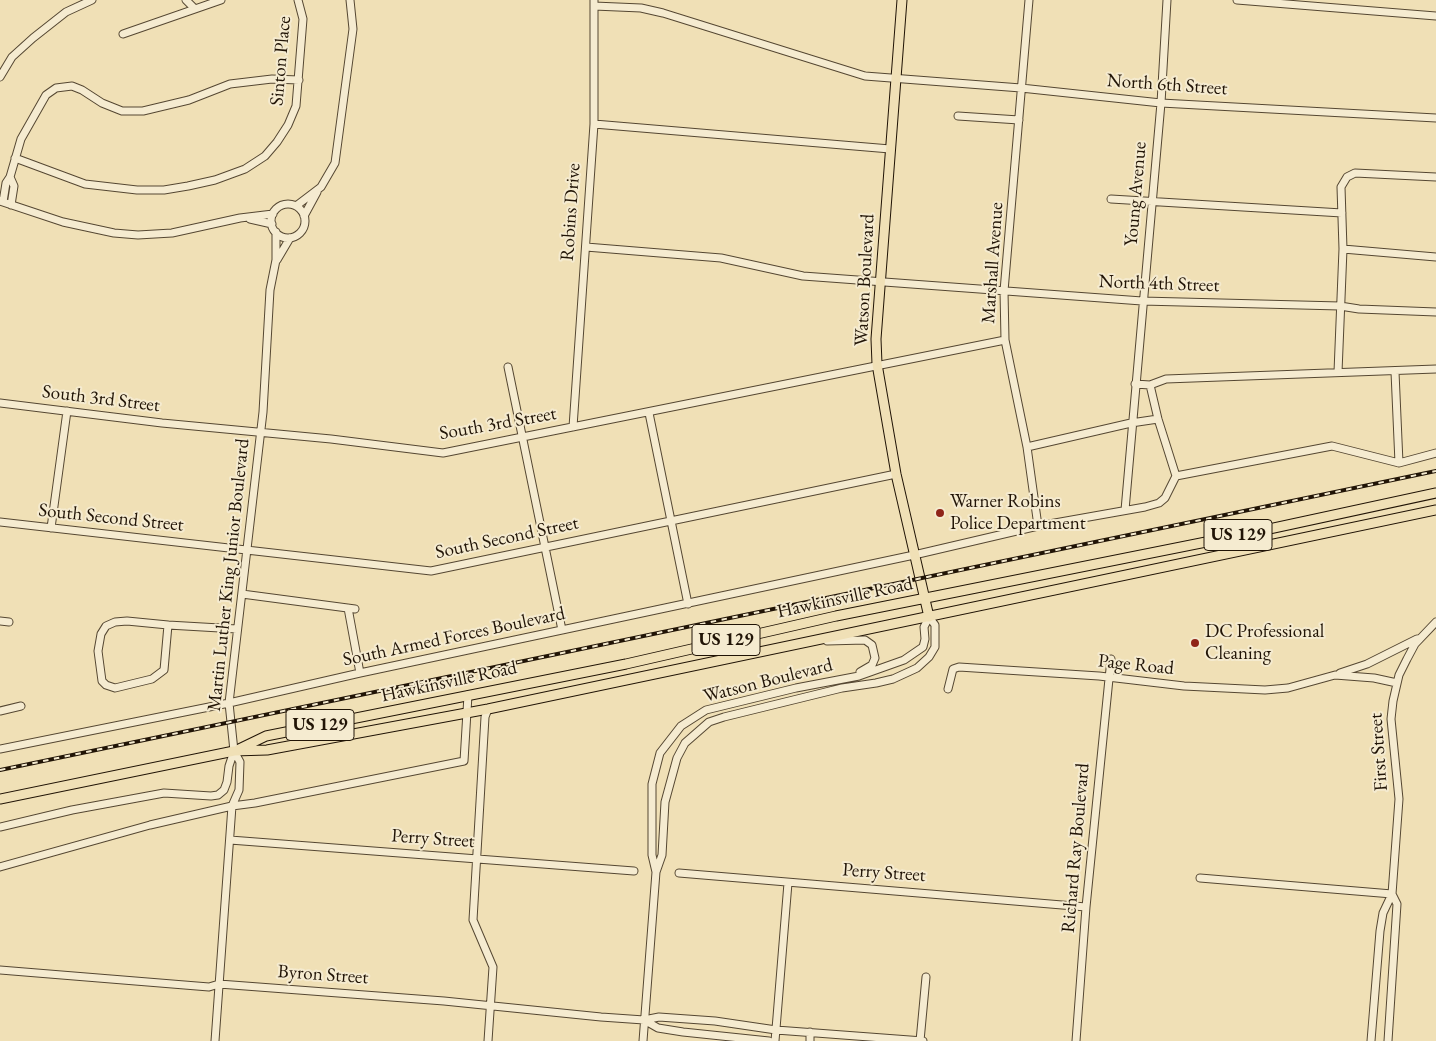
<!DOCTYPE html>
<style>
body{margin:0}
canvas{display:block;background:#f0e0b6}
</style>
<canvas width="1436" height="1041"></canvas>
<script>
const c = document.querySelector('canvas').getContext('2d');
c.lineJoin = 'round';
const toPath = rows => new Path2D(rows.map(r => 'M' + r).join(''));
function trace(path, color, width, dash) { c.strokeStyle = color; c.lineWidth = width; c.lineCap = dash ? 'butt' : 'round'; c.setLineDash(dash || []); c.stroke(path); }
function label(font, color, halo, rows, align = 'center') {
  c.font = font + ' "EB Garamond",serif'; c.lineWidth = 4; c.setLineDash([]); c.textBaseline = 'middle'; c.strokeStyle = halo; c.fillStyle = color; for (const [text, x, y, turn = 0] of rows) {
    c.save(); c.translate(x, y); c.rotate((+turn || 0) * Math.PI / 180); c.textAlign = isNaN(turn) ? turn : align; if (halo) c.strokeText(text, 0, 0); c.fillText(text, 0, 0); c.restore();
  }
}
const minor = toPath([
 [186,0,194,8],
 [1029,0,1004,291,1005,340,1027,447,1038,526],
 [1237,0,1436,16],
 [594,6,641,8,663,13,865,76,1021,88,1161,103,1436,118],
 [123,34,221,0],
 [0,77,12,57,33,38,66,12,92,0],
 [958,116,1019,120],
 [594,124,890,149],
 [15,158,85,184,137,190,164,190,188,186,215,180,245,169,265,156,277,142,288,125,296,106,303,19,298,0],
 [10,177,14,186,11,205],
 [1111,199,1342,213],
 [0,201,63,222,114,233,138,235,172,233,240,218,273,214],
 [3,202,6,183,10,177,21,139,46,95,56,88,72,86,82,90,102,103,122,111,143,111,189,100,230,84,272,79,299,80],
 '271 221a17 17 0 1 1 34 0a17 17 0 1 1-34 0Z',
 [296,206,321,187,335,163,353,29,350,0],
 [304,216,317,192],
 [250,219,272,224],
 [586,247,721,258,803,276,1142,301,1340,306,1359,309,1436,312],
 [1343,249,1436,257],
 [277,260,290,238],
 [508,367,562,630],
 [1338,372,1343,249,1341,187,1347,177,1355,173,1436,177],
 [1395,372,1399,463],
 [1135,384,1150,385,1166,379,1436,369],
 [1150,385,1158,419,1176,476],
 [0,403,162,423,331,439,443,453,1005,340],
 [649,413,688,604],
 [573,427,594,124,594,0],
 [1027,447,1131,423,1158,419],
 [1125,510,1161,103,1167,0],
 [0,522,431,571,896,474],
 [51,528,67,411],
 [242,594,355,609],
 [348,608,360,673],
 [0,621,9,622],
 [127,621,168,625,164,670,152,679,115,688,106,685,102,681,98,651,101,634,106,626,115,622,127,621],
 [168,625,237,629],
 [827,641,865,640,872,645,875,658,872,665,860,672],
 [1340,673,1367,664,1417,639],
 [948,689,953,669,959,667,1099,676,1184,686,1265,690,1288,688,1335,675,1374,678,1397,683],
 [488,709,485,717,473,920,493,967,488,1041],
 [0,711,21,706],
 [0,749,229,703,360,673,914,555,1038,526,1145,507,1159,503,1165,498,1176,476,1332,446,1399,463,1436,453],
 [0,827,72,810,164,793,211,796,218,795,224,790,227,782,229,766,234,751],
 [230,840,634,871],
 [0,867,150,825,232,806,255,803,464,761,468,695],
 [679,873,1086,907],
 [1200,878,1392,894],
 [0,970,209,987,219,984,444,1001,601,1017,644,1020,659,1017,715,1021,776,1030,923,1041],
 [644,1020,658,1028,683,1032,769,1041],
 [215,1041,232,806,239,790,240,762,234,751,229,703,263,412,270,290,276,260,276,232],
 [643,1041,656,872,662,855,665,802,677,758,685,743,709,722,724,717,842,688,876,683,893,679,917,668,929,657,935,647,935,625,929,617,924,627,925,639,923,647,904,660,859,676,796,688,706,710,681,726,660,753,652,784,652,855,656,872],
 [775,1041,788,883],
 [810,1041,810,1032],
 [920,1041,926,977],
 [1076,1041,1086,907,1111,659],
 [1371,1041,1380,931,1383,913,1392,894,1399,799,1391,719,1393,701,1399,675,1407,659,1415,644,1436,622],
 [1388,1041,1397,904,1392,894]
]);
const major = toPath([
 [902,0,876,339,877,364,896,474,929,617],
 [239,749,266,736,626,664,836,616,1246,534,1436,493],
 [0,799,234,751,267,750,488,709,1436,510]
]);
const rail = toPath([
 [0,770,1436,471]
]);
const markers = [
 [940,513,5,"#8f2418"],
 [1195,643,5,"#8f2418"]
];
const shields = [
 [1238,535,68],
 [726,640,68],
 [320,725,68]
];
const shieldNames = [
 ["US 129",1238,535],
 ["US 129",726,640],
 ["US 129",320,725]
];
const streetNames = [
 ["Sinton Place",281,61,-85],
 ["North 6th Street",1167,85,4],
 ["Young Avenue",1136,194,-85],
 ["Robins Drive",571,212,-86],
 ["Marshall Avenue",993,263,-86],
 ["Watson Boulevard",865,280,-87],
 ["North 4th Street",1159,284,2],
 ["South 3rd Street",101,399,7],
 ["South 3rd Street",498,424,-10],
 ["South Second Street",111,518,6],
 ["South Second Street",507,538,-12],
 ["Martin Luther King Junior Boulevard",229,575,-84],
 ["Hawkinsville Road",845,598,-12],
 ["South Armed Forces Boulevard",454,637,-12],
 ["Page Road",1136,665,6],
 ["Watson Boulevard",768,681,-14],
 ["Hawkinsville Road",449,682,-12],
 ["First Street",1379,752,-94],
 ["Perry Street",433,839,4],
 ["Richard Ray Boulevard",1076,848,-85],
 ["Perry Street",884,873,4],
 ["Byron Street",323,975,4]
];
const poiNames = [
 ["Warner Robins",950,502],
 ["Police Department",950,524],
 ["DC Professional",1205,632],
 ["Cleaning",1205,654]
];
trace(minor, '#554732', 9);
trace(major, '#211406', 11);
trace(minor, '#f5ebd0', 7);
trace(major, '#f0e0b6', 9);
trace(rail, '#211406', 4);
trace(rail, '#f5ebd0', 2, [5.5]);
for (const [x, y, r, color] of markers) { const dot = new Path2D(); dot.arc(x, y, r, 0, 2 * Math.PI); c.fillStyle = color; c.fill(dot); trace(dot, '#f5ebd0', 2); }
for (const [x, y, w] of shields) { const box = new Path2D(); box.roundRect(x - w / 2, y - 15.5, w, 31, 4); c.fillStyle = '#f5ebd0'; c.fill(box); trace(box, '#211406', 1); }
label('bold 18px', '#211406', null, shieldNames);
label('19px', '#211406', '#f5ebd0', streetNames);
label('19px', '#211406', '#f5ebd0', poiNames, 'left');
</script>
